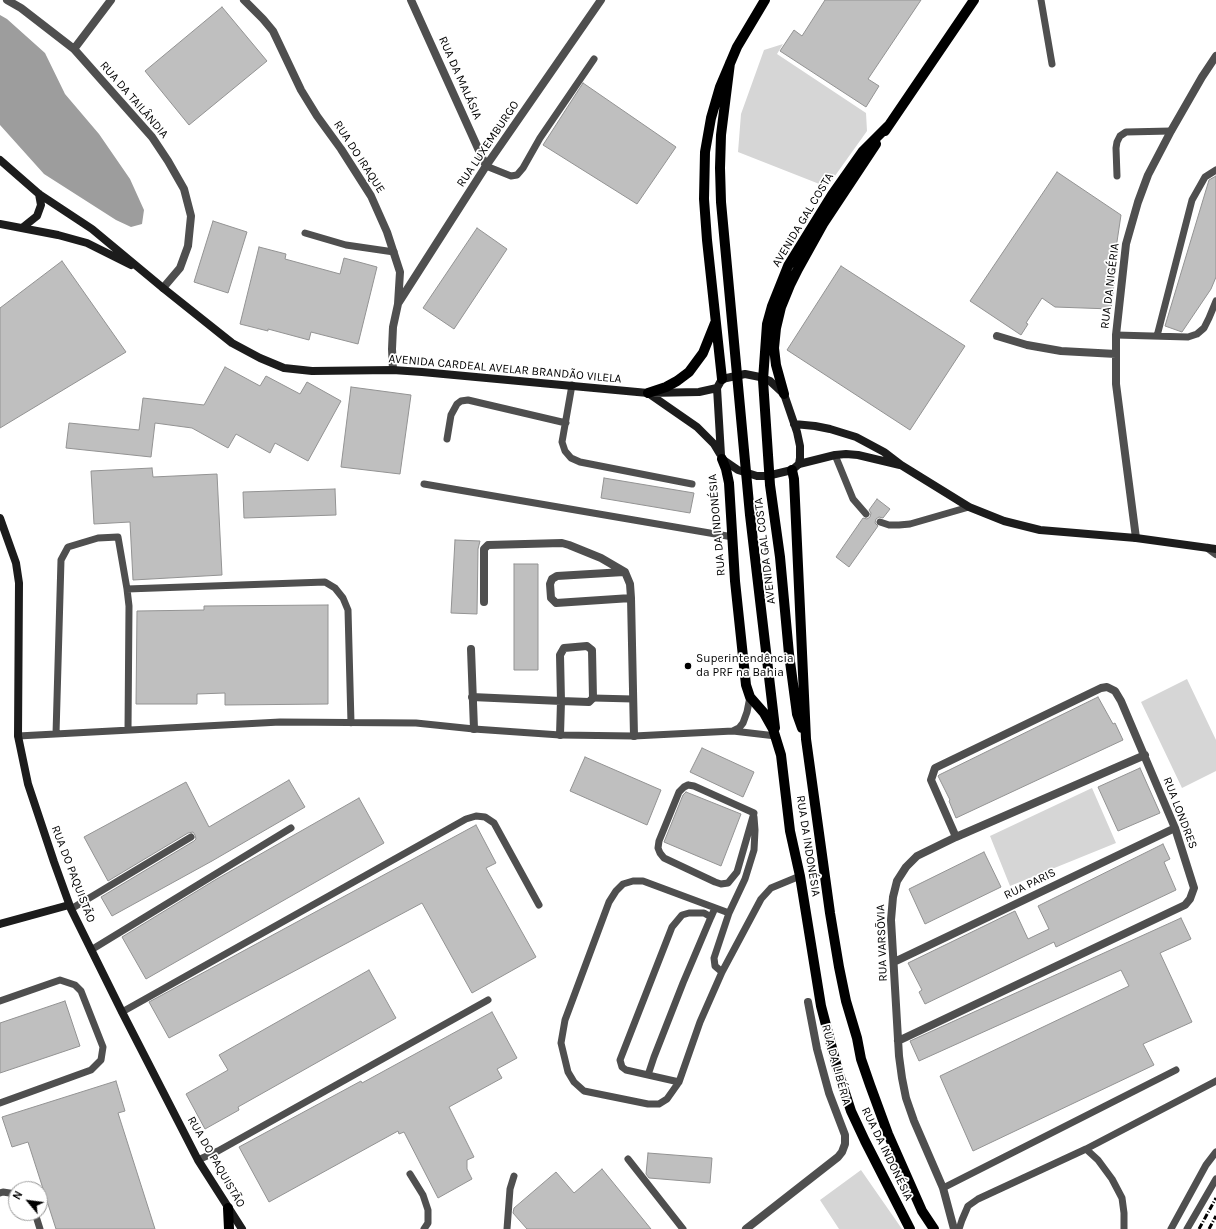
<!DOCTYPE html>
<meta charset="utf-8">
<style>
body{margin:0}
#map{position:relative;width:1216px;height:1229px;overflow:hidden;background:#fff;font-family:Karla,sans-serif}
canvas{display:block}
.north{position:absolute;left:8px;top:1181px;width:40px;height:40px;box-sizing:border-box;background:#fff;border:1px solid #999;border-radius:50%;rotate:299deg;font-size:11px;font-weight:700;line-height:16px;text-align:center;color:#000}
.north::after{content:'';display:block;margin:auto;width:14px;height:18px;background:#000;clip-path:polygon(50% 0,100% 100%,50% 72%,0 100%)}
</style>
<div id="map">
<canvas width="1216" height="1229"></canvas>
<div class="north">N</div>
</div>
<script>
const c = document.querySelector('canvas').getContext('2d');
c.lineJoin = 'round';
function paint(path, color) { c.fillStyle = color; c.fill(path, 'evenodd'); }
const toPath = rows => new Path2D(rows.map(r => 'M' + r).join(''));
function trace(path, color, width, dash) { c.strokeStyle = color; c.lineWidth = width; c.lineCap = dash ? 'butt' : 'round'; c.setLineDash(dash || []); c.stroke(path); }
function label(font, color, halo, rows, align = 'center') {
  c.font = font + ' Karla,sans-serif'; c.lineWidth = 3.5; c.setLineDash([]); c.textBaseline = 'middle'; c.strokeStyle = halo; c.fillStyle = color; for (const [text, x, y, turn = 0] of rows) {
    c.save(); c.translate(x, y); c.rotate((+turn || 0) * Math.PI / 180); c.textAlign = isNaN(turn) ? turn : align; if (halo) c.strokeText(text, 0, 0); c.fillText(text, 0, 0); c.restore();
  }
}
const green = toPath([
 [783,44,777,54,866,113,867,131,827,187,738,152,741,114,764,50],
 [1187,679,1216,740,1216,771,1182,788,1141,702],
 [1092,788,1116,843,1010,886,990,836],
 [861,1170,902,1229,839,1229,820,1200]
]);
const water = toPath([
 [0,15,7,19,45,53,65,94,99,134,130,179,144,210,142,224,131,227,116,220,44,174,0,125]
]);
const building = toPath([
 [825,0,921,0,868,79,879,86,866,107,780,51,794,30,802,36,825,0],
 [222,7,267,61,189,125,145,71,222,7],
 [583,83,676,147,637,204,543,145,583,83],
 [1057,172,1121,215,1112,275,1115,276,1111,309,1055,307,1042,298,1026,323,1028,324,1021,335,970,301,1057,172],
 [1216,176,1216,277,1211,289,1182,332,1165,326,1209,180,1216,176],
 [213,221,247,232,228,293,194,282,213,221],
 [477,228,507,249,454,329,423,308,477,228],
 [259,247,286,254,285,259,340,274,344,258,377,267,358,344,311,332,309,340,268,329,268,331,240,324,259,247],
 [62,261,126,352,0,428,0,308,62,261],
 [841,266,965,346,910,430,787,350,841,266],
 [225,367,260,386,266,376,300,394,307,382,341,401,308,461,275,443,270,453,236,434,228,448,192,428,155,423,151,457,66,448,69,423,139,430,143,398,204,405,225,367],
 [351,387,411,395,400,474,341,467,351,387],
 [152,468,153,477,217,474,222,575,133,580,130,522,94,524,91,471,152,468],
 [604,478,694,493,690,513,601,498,604,478],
 [335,489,336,515,244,518,243,492,335,489],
 [877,499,890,509,883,518,879,517,876,519,875,523,878,526,849,567,836,557,863,518,867,519,870,517,871,513,869,510,877,499],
 [455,540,480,541,478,549,477,614,451,613,455,540],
 [514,564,538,564,538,670,514,670,514,564],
 [328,605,328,704,225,705,225,693,197,694,197,704,136,704,137,611,204,610,204,606,328,605],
 [1098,697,1113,724,1115,723,1123,740,956,818,949,801,950,800,938,776,939,775,1098,697],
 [702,748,754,772,743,797,690,772,702,748],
 [585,757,661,790,647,825,570,791,585,757],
 [1140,768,1160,813,1118,831,1098,787,1140,768],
 [289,780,305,807,212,861,112,916,101,897,194,841,196,839,195,835,193,832,188,833,108,881,84,837,186,782,209,827,289,780],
 [686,792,741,814,721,866,664,842,683,795,686,792],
 [359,798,384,843,146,979,122,937,215,880,359,798],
 [476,825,496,863,486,868,536,957,472,993,422,903,169,1038,149,1002,476,825],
 [1163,844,1170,859,1164,862,1176,890,1056,947,1054,942,925,1004,919,992,922,990,908,963,1015,911,1028,939,1049,929,1038,906,1163,844],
 [984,852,1001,887,925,924,909,889,984,852],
 [1181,918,1191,939,1160,953,1192,1022,1143,1044,1154,1065,973,1151,940,1076,1129,986,1121,970,919,1061,910,1041,1181,918],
 [369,970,396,1018,238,1107,239,1110,205,1129,186,1094,228,1070,219,1055,369,970],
 [65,1001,80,1046,0,1073,0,1023,65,1001],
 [492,1012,517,1058,497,1069,502,1078,449,1107,474,1157,467,1160,467,1169,472,1179,438,1198,404,1132,399,1134,398,1131,269,1202,239,1147,361,1081,362,1083,492,1012],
 [116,1081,125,1111,118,1113,155,1229,56,1229,28,1142,12,1147,2,1117,116,1081],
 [648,1153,712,1158,710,1183,649,1178,646,1174,648,1153],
 [602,1169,651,1229,527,1229,513,1213,514,1208,556,1172,574,1193,602,1169]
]);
const service = toPath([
 [1041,0,1052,64],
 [486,166,511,176,517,175,523,168,540,138,594,59],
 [1117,176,1116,148,1117,142,1120,136,1126,132,1171,131],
 [305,233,346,245,394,252],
 [1116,335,1188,337,1197,334,1204,328,1209,318,1216,301],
 [1157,336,1192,200,1205,177,1216,170],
 [572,385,562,442,565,451,571,458,580,462,692,484],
 [447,439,451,415,457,404,461,401,468,400,566,423],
 [835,455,853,499,866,514],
 [424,484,733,537],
 [880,522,889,525,899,525,910,524,969,507],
 [593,698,633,699],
 [128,730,129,606,127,589,325,582,335,588,343,598,348,610,351,723],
 [733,731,739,728,743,723,747,712,750,697],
 [56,734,61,560,68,547,98,538,118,537,127,589],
 [18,736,280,722,416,723,474,729,560,735,634,736,733,731,776,736],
 [688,785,694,786,754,813,737,872,728,883,721,884,715,882,664,858,660,853,658,848,659,841,679,792,684,787,688,785],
 [71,909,191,837],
 [729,913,643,881,633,881,623,884,616,891,609,902,565,1020,561,1043,568,1072,574,1082,584,1091,648,1104,659,1104,667,1099,679,1082,700,1022,722,972,761,899,771,888,800,876],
 [91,950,291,828],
 [722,972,715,966,714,958,729,913,745,879,754,850,755,830,754,817],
 [0,1001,60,980,75,985,81,991,103,1047,101,1060,91,1070,0,1103],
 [122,1012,466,819,476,816,485,817,494,823,539,905],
 [648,1075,654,1057,683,983,711,917],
 [679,1082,626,1070,622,1067,620,1060,672,927,682,915,689,913,704,913,711,917,715,908],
 [1086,1149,1216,1081],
 [628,1159,683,1229],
 [198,1160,218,1151,488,1000],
 [410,1174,423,1195,428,1210,428,1223,424,1229],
 [943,1188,1176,1070],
 [0,1193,3,1192,16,1194],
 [35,1213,40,1229],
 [507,1229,510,1189,514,1176],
 [959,1229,962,1220,968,1206,978,1199,1086,1149,1098,1160,1112,1179,1122,1198,1124,1213,1124,1229],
 [1171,1229,1206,1165,1216,1152],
 [1187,1229,1216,1179]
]);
const minor = toPath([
 [7,0,21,8,74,49,152,137,168,161,184,189,191,216,188,246,180,268,163,288],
 [244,0,263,19,273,31,301,90,317,116,341,149,371,196,387,232,400,272,398,304,393,327,392,349,393,370],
 [411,0,486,166],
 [74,49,111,0],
 [399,302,486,166,601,0],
 [997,336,1027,345,1061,351,1116,354],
 [1136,538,1116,384,1116,335,1126,244,1138,202,1148,175,1171,131,1202,77,1216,56],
 [1208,548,1216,554],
 [624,572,557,576,552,579,550,584,551,598,556,603,631,598],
 [484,602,484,549,488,545,562,543,569,545,601,558,625,572,630,584,631,598,634,736],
 [471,649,474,729],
 [472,697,561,701,589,702,593,698,592,650,587,646,564,648,560,655,561,701,560,735],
 [894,962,1175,828],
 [898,1041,1185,905,1190,899,1194,888,1175,828,1121,701,1115,691,1107,687,1101,688,935,768,931,780,956,837],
 [746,1229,838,1157,842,1152,845,1144,845,1135,829,1093,817,1049,808,1002],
 [954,1229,943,1188,914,1121,906,1098,902,1078,899,1056,891,920,893,897,897,881,906,867,917,856,956,837,1145,755]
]);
const secondary = toPath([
 [0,160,39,194,92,229,163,288,232,343,260,358,284,368,312,371,393,370,422,372,648,393,699,392,717,388],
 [0,224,58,235,87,243,131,265],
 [22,228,37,216,41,205,39,194],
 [648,393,697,427,714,444,720,454],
 [794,424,815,426,830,429,856,437,884,452,901,465,969,507,1004,521,1040,530,1136,538,1216,549],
 [799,464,800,458,800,446,797,432,784,394,770,381,760,377,745,374,722,379,717,388,721,455,722,459,738,470,757,476,767,476,792,470,799,464,835,455,846,454,858,455,900,465],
 [0,518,16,563,19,583,18,736,28,784,54,862,71,909,122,1012,198,1160,242,1229],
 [0,924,69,905]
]);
const primary = toPath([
 [730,63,721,135,720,168,721,202,750,515,775,728],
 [885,131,974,0],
 [722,379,707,240,704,199,705,152,711,118,720,87,737,47,765,0],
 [648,393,666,387,677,381,689,372,703,353,715,323],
 [784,394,776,365,774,348,776,328,781,307,790,285,798,269,823,224,876,144],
 [722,459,726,469,729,483,735,581,746,685,750,697,764,713,773,729,781,755,790,831,800,876,821,1006,838,1071,851,1111,865,1141,910,1229],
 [792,470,794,479,806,739,830,913,839,967,846,1001,857,1038,861,1059,870,1085,888,1134,922,1211,934,1229],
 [802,728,797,714,789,654,780,557,770,485,763,380,767,324,772,306,788,266,832,195,863,151,888,126],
 [228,1208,229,1229]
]);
const rail = toPath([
 [1199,1229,1216,1198],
 [1209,1229,1216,1216]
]);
const markers = [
 [688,666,4,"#000"]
];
const streetNames = [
 ["RUA DA MALÁSIA",460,78,66],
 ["RUA DA TAILÂNDIA",134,100,49],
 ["RUA LUXEMBURGO",488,144,-56],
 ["RUA DO IRAQUE",359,157,57],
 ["AVENIDA GAL COSTA",803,220,-59],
 ["RUA DA NIGÉRIA",1110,286,-83],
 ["AVENIDA CARDEAL AVELAR BRANDÃO VILELA",505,369,5],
 ["RUA DA INDONÉSIA",717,525,-95],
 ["AVENIDA GAL COSTA",765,551,-97],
 ["RUA LONDRES",1180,813,69],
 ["RUA DA INDONÉSIA",808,846,81],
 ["RUA DO PAQUISTÃO",73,874,69],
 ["RUA PARIS",1030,884,-26],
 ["RUA VARSŌVIA",882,943,-92],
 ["RUA DA LIBÉRIA",836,1065,75],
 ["RUA DA INDONÉSIA",887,1154,64],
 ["RUA DO PAQUISTÃO",216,1162,60]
];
const poiNames = [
 ["Superintendência",696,659],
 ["da PRF na Bahia",696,673]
];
paint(green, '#d6d6d6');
paint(water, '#9d9d9d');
paint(building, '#bfbfbf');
trace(building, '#939393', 1);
trace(service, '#4f4f4f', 7);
trace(minor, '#4f4f4f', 8);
trace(secondary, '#1c1c1c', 8);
trace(primary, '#000', 10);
trace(rail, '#000', 3, [6, 2, 1, 2]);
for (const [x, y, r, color] of markers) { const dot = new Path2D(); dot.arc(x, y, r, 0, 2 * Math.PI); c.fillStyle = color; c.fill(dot); trace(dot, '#fff', 1.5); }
label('12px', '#000', '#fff', streetNames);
label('12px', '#000', '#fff', poiNames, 'left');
</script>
